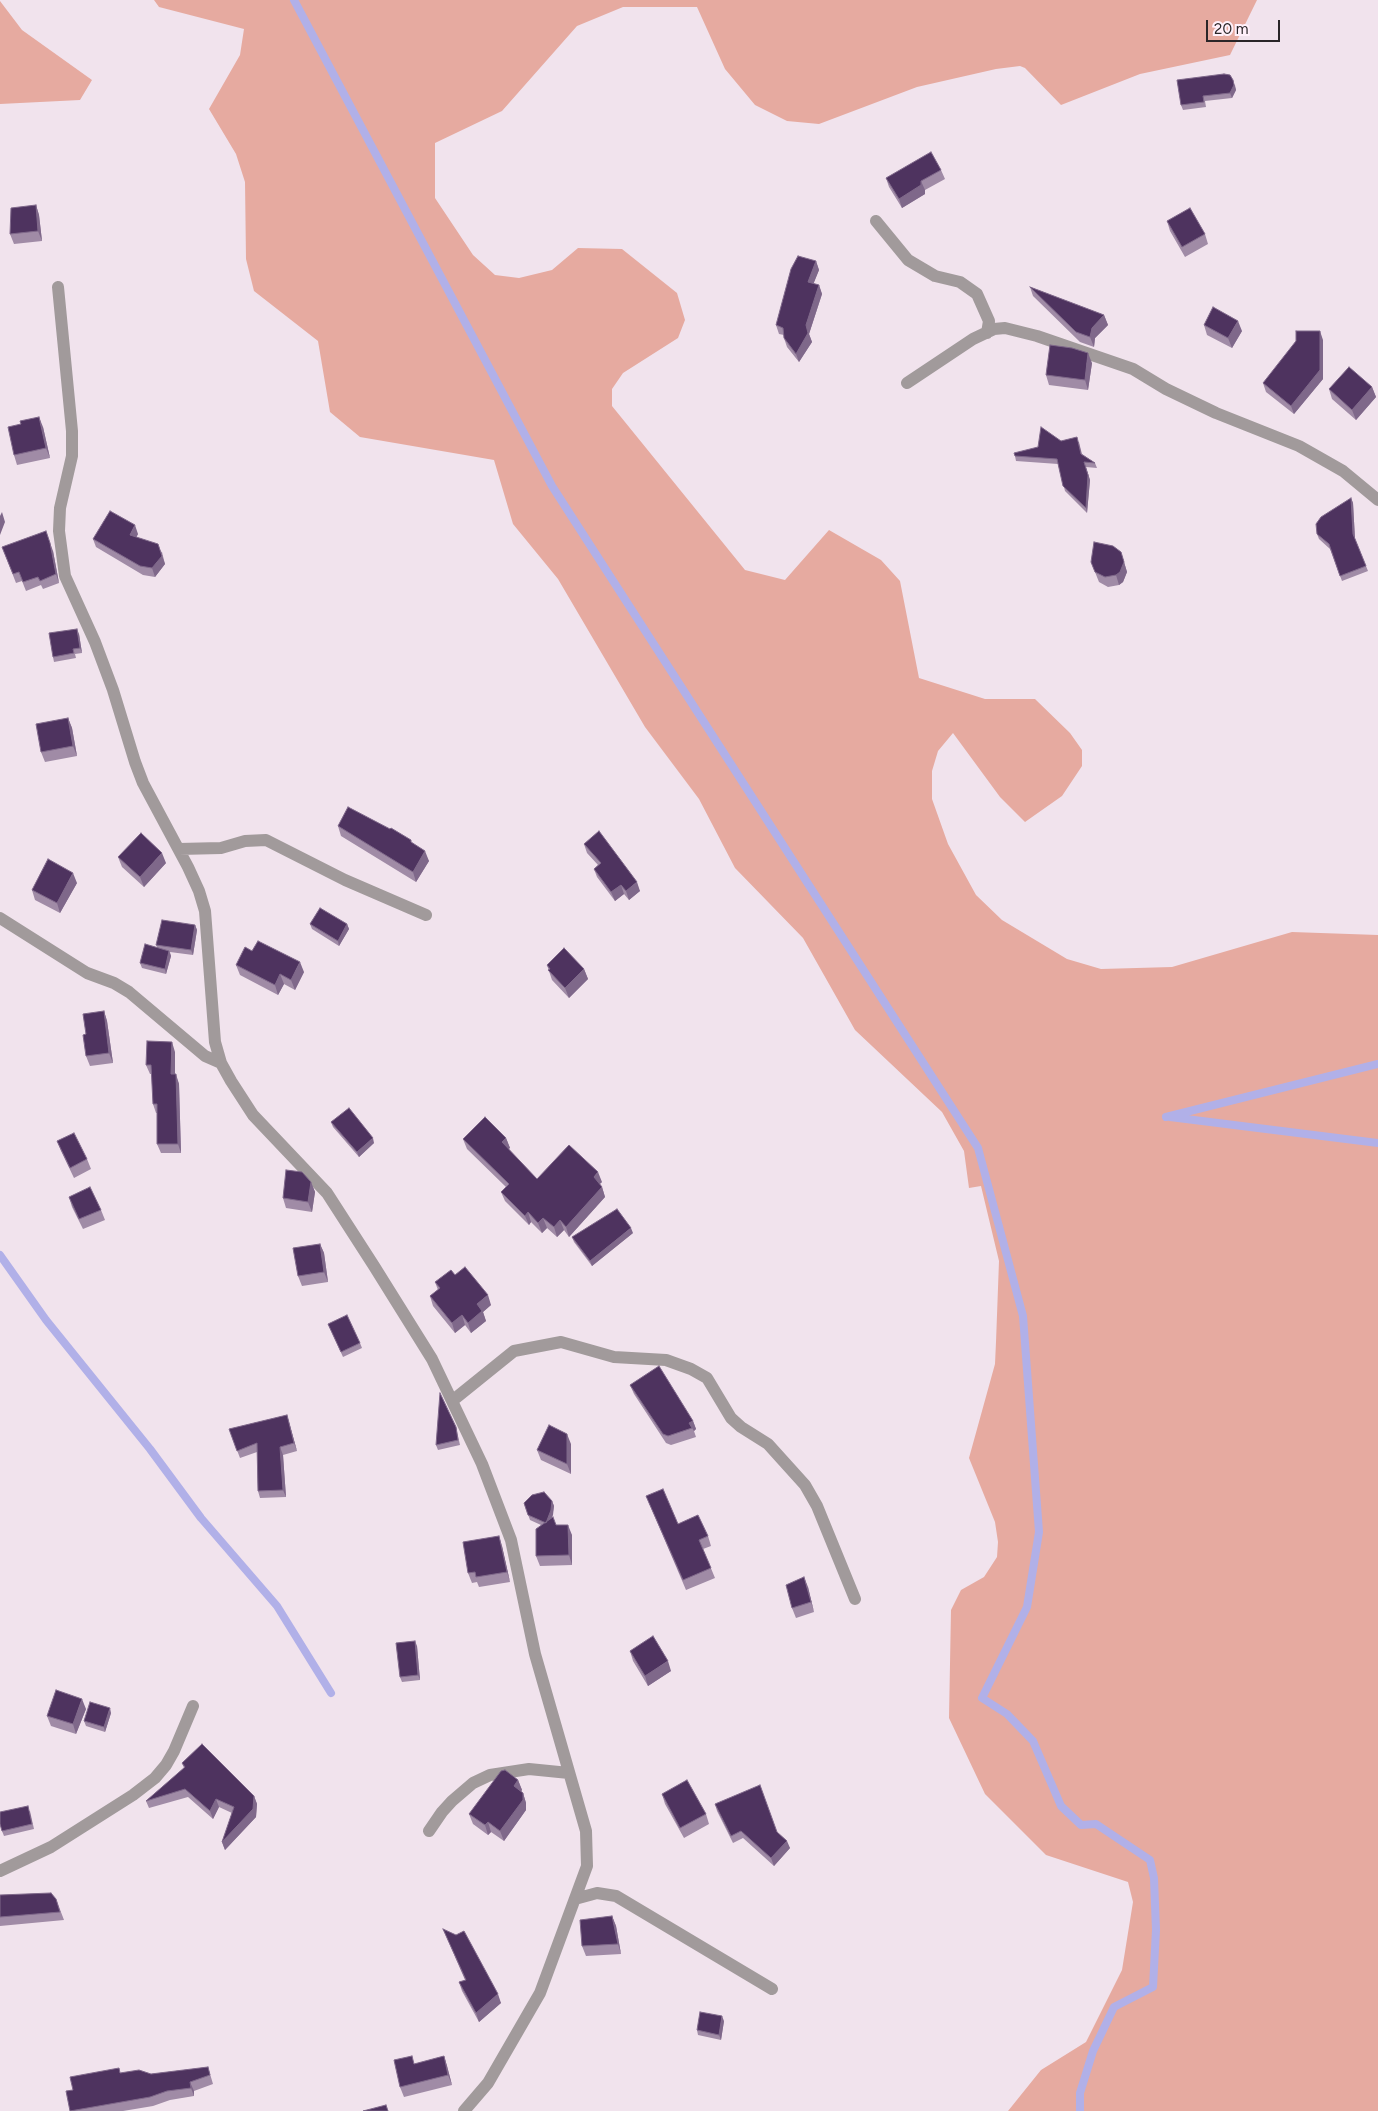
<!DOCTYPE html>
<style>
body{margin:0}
#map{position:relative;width:1378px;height:2111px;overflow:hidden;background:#f1e3ed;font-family:Figtree,sans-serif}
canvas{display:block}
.scale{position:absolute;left:1206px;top:20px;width:74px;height:22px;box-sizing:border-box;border:2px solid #2a2528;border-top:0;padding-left:6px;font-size:15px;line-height:18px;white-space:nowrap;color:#2a2528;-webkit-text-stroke:4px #fff0fa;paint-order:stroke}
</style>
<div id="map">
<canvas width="1378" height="2111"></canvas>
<div class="scale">20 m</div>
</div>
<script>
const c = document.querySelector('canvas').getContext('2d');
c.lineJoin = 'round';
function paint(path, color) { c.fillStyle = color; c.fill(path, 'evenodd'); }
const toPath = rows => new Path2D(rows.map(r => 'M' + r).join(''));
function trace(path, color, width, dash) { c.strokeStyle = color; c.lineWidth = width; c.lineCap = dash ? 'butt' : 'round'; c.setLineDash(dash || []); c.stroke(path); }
const green = toPath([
 [154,0,1257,0,1230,55,1140,74,1061,105,1025,68,1020,66,996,69,917,87,819,124,787,121,755,105,725,69,697,7,623,7,577,26,502,111,435,143,435,198,473,255,495,275,519,278,552,270,578,248,622,249,677,293,685,320,678,338,623,373,612,389,612,406,745,570,785,580,829,530,881,560,900,581,919,678,985,699,1035,699,1070,733,1082,750,1082,766,1062,796,1025,822,1000,797,953,733,938,751,932,771,932,799,948,844,976,895,1002,920,1067,959,1101,969,1172,967,1292,932,1378,935,1378,2111,1008,2111,1041,2070,1086,2042,1122,1970,1133,1902,1128,1882,1046,1855,985,1794,949,1718,951,1610,961,1590,984,1577,997,1557,998,1542,995,1522,969,1458,995,1364,996,1342,999,1261,981,1186,969,1188,964,1151,942,1112,855,1030,803,938,735,868,699,799,645,727,558,579,513,524,494,460,360,437,330,412,318,341,254,291,246,259,245,182,236,154,209,109,240,55,244,29,159,7],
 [0,1,22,30,92,80,80,100,0,104]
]);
const stream = toPath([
 [294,0,552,486,978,1148,1023,1316,1039,1532,1027,1607,982,1698,1007,1714,1033,1741,1061,1806,1081,1825,1096,1824,1150,1860,1154,1878,1156,1930,1153,1987,1114,2007,1093,2051,1080,2093,1080,2111],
 [1166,1117,1378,1064],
 [1170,1117,1378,1143],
 [0,1255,46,1320,150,1449,201,1518,277,1606,331,1693]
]);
const street = toPath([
 [876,221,908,260,935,276,960,282,977,294,989,321,987,333],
 [58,287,72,431,72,456,60,508,59,531,65,576,95,642,113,690,135,762,143,783,188,867,199,891,205,911,215,1042,221,1063,231,1081,253,1115,327,1193,374,1266,432,1359,482,1464,511,1540,535,1654,586,1831,587,1866,540,1993,488,2083,464,2111],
 [907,383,973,339,994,329,1005,328,1037,336,1133,369,1166,389,1216,413,1299,446,1343,471,1378,500],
 [179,849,221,848,245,841,266,840,345,880,426,915],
 [0,918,87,973,114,983,129,992,205,1056,221,1063],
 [452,1401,514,1351,561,1342,614,1357,666,1360,691,1369,707,1378,731,1418,741,1427,768,1444,805,1485,817,1506,855,1599],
 [429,1831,442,1812,452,1801,473,1783,490,1775,529,1769,569,1773],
 [0,1871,51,1847,133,1795,155,1778,166,1765,174,1751,193,1706],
 [575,1899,597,1893,616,1896,772,1989]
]);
const wall = toPath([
 [1177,80,1235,85,1236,90,1232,98,1205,101,1206,107,1183,110,1181,105],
 [941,170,945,179,925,190,925,194,902,208,889,187,886,178],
 [36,205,39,215,42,241,14,244,10,234],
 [1167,221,1205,234,1208,244,1185,257,1170,231],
 [816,261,819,270,813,284,819,285,822,294,809,334,812,342,799,362,787,347,784,338,784,335,779,334,776,325],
 [1030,287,1104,315,1108,325,1095,338,1094,347,1080,342,1033,296],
 [1204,325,1242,331,1232,348,1207,335],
 [1323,340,1323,379,1294,414,1266,392,1263,383],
 [1092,363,1088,390,1049,385,1046,375],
 [1372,387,1376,397,1356,420,1332,399,1329,389],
 [43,427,50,458,17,465,14,455],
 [1061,441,1079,442,1082,454,1095,463,1097,468,1086,467,1090,480,1087,513,1065,491,1058,464,1016,461,1015,456],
 [1351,498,1353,503,1355,539,1368,571,1342,581,1330,549,1319,539,1317,534],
 [138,534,136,537,162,552,165,564,155,577,143,575,96,547,93,539],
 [2,547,53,551,59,583,43,589,41,585,26,591,22,581,16,583],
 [1121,552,1127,572,1123,582,1119,585,1108,587,1099,582,1091,562],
 [79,634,82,653,75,654,76,658,54,662,53,657],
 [68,718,72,728,77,756,45,762,41,752],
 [338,826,413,843,429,861,416,882,341,836],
 [584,844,640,891,629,900,624,894,615,901,597,877,594,869,598,865,587,853],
 [118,857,166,863,144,887,122,867],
 [77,883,60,913,35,900,32,890],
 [310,924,347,924,349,929,339,946,312,929],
 [195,925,197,930,193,955,170,952,171,956,166,974,142,968,140,963,157,947,156,945],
 [236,965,304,972,295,990,284,984,278,995,240,975],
 [547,965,584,969,588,979,569,998,552,980],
 [104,1011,107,1021,113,1063,90,1066,86,1056,86,1034],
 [175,1052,175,1074,179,1084,181,1153,161,1153,157,1144,157,1113,156,1113,153,1104,152,1074,150,1074,146,1065],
 [331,1122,374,1143,359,1157,333,1127],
 [506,1138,510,1148,508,1149,537,1179,602,1182,600,1184,602,1187,605,1197,569,1237,564,1230,557,1237,547,1228,542,1233,531,1222,529,1225,505,1201,501,1192,506,1187,467,1149,463,1139],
 [57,1141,87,1159,91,1169,74,1178,61,1151],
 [311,1182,315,1192,312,1212,286,1208,283,1198],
 [69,1197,101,1210,105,1220,83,1229,72,1207],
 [633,1233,592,1266,574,1242,572,1237],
 [320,1244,324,1253,328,1282,302,1286,298,1276],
 [455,1275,491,1305,483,1312,486,1321,471,1333,465,1325,455,1333,433,1306,430,1296,438,1290,435,1282],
 [328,1324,360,1343,362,1348,343,1357],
 [630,1385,693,1421,696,1429,694,1431,696,1437,671,1445,666,1443,634,1394],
 [287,1415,297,1451,283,1455,286,1497,260,1498,258,1491,257,1452,240,1458,229,1429],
 [456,1427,460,1445,438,1450,436,1445],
 [571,1444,571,1474,541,1460,537,1450],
 [646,1496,678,1524,708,1536,711,1546,703,1549,715,1578,686,1590],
 [552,1501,554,1506,552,1517,556,1525,572,1535,572,1565,540,1566,536,1556,541,1525,530,1520,524,1503],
 [502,1546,510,1582,479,1587,477,1582,472,1583,468,1573],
 [808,1587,814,1612,796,1618,792,1608],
 [417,1646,420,1680,402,1682,400,1677],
 [630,1651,671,1671,648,1686,633,1661],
 [86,1709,76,1734,51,1726,47,1716],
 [111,1713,105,1732,86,1726,84,1721],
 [182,1763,254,1796,257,1804,256,1817,225,1850,222,1842,232,1813,219,1807,213,1819,188,1797,149,1808,146,1801,184,1768],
 [518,1780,522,1790,521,1791,523,1793,526,1803,526,1810,504,1841,491,1832,488,1835,473,1824,469,1814],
 [662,1794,706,1814,709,1824,684,1838,665,1804],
 [715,1804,777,1832,790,1848,774,1866,743,1838,733,1843,717,1811],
 [30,1811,34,1829,4,1836,2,1831],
 [0,1895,56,1899,64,1920,0,1926],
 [612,1916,616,1926,621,1954,586,1956,582,1946],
 [443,1929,501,2003,479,2022,462,1991,459,1982,465,1980],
 [724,2021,721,2040,698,2035,697,2030],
 [444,2056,447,2066,452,2085,404,2097,400,2087,415,2064],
 [208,2067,213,2084,194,2091,194,2096,170,2100,153,2106,123,2111,70,2111,73,2090,120,2073,151,2074]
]);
const shadedWall = toPath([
 [1233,80,1236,90,1232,98,1230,93],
 [921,181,925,190,925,194,902,208,899,199],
 [36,205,39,215,42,241,38,231],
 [816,261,819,270,811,290,808,282],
 [819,285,822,294,809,334,812,342,799,362,796,354],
 [1104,315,1108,325,1095,338,1094,347,1090,337,1092,328],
 [1238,321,1242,331,1232,348,1228,338],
 [1320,331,1323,340,1323,379,1294,414,1291,406],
 [1088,353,1092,363,1088,390,1085,380],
 [1372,387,1376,397,1356,420,1352,410],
 [39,417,43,427,50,458,46,448],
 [1084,462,1090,480,1087,513,1086,508],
 [1351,498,1353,503,1355,539,1353,534],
 [2,512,5,522,0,535,0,516],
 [135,525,138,534,133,544,130,535],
 [50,543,53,551,59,583,56,574],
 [158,544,165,564,155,577,152,568],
 [1121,552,1127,572,1123,582,1119,585,1116,575],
 [77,629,79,634,82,653,80,648],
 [68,718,72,728,77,756,73,746],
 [425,851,429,861,416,882,413,872],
 [162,853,166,863,144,887,140,877],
 [73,873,77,883,60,913,57,903],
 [637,882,640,891,629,900,626,891],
 [621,885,624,894,615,901,611,892],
 [347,924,349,929,339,946,338,941],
 [195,925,197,930,193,955,191,950],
 [169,951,171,956,166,974,165,969],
 [300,962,304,972,295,990,291,980],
 [584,969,588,979,569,998,565,988],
 [280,974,284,984,278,995,275,985],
 [104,1011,107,1021,113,1063,109,1053],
 [172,1042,175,1052,175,1083,171,1074],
 [176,1074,179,1084,181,1153,178,1144],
 [373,1138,374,1143,359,1157,357,1152],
 [506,1138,510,1148,505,1152,502,1142],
 [598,1172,602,1182,597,1186,594,1177],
 [311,1182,315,1192,312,1212,308,1202],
 [602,1187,605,1197,569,1237,566,1227],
 [528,1212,531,1222,529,1225,525,1216],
 [543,1218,547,1228,542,1233,538,1223],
 [560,1220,564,1230,557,1237,554,1227],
 [631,1228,633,1233,592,1266,590,1261],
 [320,1244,324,1253,328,1282,324,1272],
 [488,1295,491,1305,483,1312,486,1321,471,1333,468,1323,477,1304],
 [462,1315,465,1325,455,1333,452,1323],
 [287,1415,289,1422,297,1451,294,1443],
 [693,1421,696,1429,694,1431,692,1428,689,1423],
 [567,1434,571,1444,571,1474,567,1464],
 [280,1447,283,1455,286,1497,283,1490],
 [552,1501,554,1506,553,1515,547,1528,546,1523],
 [568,1525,572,1535,572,1565,569,1555],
 [499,1536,502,1546,510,1582,507,1572],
 [804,1577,808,1587,814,1612,811,1602],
 [415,1641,417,1646,420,1680,418,1675],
 [668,1661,671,1671,648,1686,645,1676],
 [82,1699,86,1709,76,1734,73,1724],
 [110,1708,111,1713,105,1732,104,1727],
 [518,1780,522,1790,518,1796,514,1786],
 [523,1793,526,1803,526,1810,504,1841,500,1831],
 [254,1796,257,1804,256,1817,225,1850,222,1842],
 [216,1799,219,1807,213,1819,210,1811],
 [488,1822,491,1832,488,1835,485,1825],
 [787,1841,790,1848,774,1866,771,1858],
 [612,1916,616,1926,621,1954,618,1944],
 [498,1994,501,2003,479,2022,476,2013],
 [722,2016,724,2021,721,2040,719,2035],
 [444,2056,447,2066,452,2085,448,2075],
 [190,2082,194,2091,194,2096,191,2088]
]);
const building = toPath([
 [1224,74,1230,75,1233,80,1234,85,1230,93,1203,96,1204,102,1181,105,1177,80,1224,74],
 [931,152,941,170,921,181,921,185,899,199,886,178,931,152],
 [36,205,38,231,10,234,11,208,36,205],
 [1190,208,1205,234,1182,247,1167,221,1190,208],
 [798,256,816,261,808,282,819,285,806,325,808,333,796,354,784,338,783,328,776,325,791,269,798,256],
 [1030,287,1104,315,1092,328,1090,337,1076,332,1030,287],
 [1213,307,1238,321,1228,338,1204,325,1213,307],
 [1296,331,1320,331,1320,370,1291,406,1263,383,1296,341,1296,331],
 [1050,345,1072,348,1088,353,1085,380,1046,375,1050,345],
 [1349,367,1372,387,1352,410,1329,389,1349,367],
 [39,417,46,448,14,455,8,427,21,424,20,421,39,417],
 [1041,427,1061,441,1077,437,1081,454,1095,463,1084,462,1088,475,1086,508,1063,486,1057,459,1015,456,1014,453,1038,447,1041,427],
 [1351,498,1353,534,1366,566,1340,576,1329,544,1317,534,1316,524,1321,517,1351,498],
 [110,511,135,525,130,535,158,544,162,556,152,568,140,566,93,539,110,511],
 [46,531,50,543,56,574,40,581,38,577,23,582,19,572,13,574,2,547,46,531],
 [1094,542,1113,546,1121,552,1124,562,1120,572,1116,575,1105,577,1095,572,1091,562,1094,542],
 [77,629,80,648,73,649,74,653,53,657,49,633,77,629],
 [68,718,73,746,41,752,36,724,68,718],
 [348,807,390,829,391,828,411,840,411,842,425,851,413,872,338,826,348,807],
 [599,831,637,882,626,891,621,885,611,892,594,869,601,863,584,844,599,831],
 [141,833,162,853,140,877,118,857,141,833],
 [48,859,73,873,57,903,32,890,48,859],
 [320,908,347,924,338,941,310,924,320,908],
 [162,920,195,925,191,950,156,945,162,920],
 [258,941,300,962,291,980,280,974,275,985,236,965,245,947,252,951,258,941],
 [145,944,169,951,165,969,140,963,145,944],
 [564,948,584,969,565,988,548,970,550,969,547,965,564,948],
 [104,1011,109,1053,86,1056,83,1035,86,1034,83,1014,104,1011],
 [147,1041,172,1042,171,1074,176,1074,178,1144,157,1144,157,1104,153,1104,151,1065,146,1065,147,1041],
 [349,1108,373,1138,357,1152,331,1122,349,1108],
 [485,1117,506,1138,502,1142,537,1179,569,1145,598,1172,594,1177,602,1187,566,1227,560,1220,554,1227,543,1218,538,1223,528,1212,525,1216,501,1192,509,1184,463,1139,485,1117],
 [74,1133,87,1159,70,1168,57,1141,74,1133],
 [286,1170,302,1172,311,1182,308,1202,283,1198,286,1170],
 [90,1187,101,1210,79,1219,69,1197,90,1187],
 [617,1209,631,1228,590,1261,572,1237,617,1209],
 [320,1244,324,1272,298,1276,293,1248,320,1244],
 [465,1267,488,1295,477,1304,482,1311,468,1323,462,1315,452,1323,430,1296,440,1288,435,1282,451,1270,455,1275,465,1267],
 [347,1315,360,1343,341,1352,328,1324,347,1315],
 [659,1366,693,1421,689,1423,692,1428,668,1436,663,1434,630,1385,659,1366],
 [440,1393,456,1427,458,1440,436,1445,440,1393],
 [287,1415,294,1443,280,1447,283,1490,258,1491,257,1443,237,1451,229,1429,287,1415],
 [549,1425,567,1434,567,1464,537,1450,549,1425],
 [663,1489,678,1524,698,1515,708,1536,699,1540,711,1568,683,1580,646,1496,663,1489],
 [544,1492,552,1501,551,1510,546,1523,528,1515,524,1503,532,1495,544,1492],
 [553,1517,556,1525,568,1525,569,1555,536,1556,536,1529,553,1517],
 [499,1536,507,1572,476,1577,475,1572,468,1573,463,1542,499,1536],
 [804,1577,811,1602,792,1608,786,1585,804,1577],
 [653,1636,668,1661,645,1676,630,1651,653,1636],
 [415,1641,418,1675,400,1677,396,1643,415,1641],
 [56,1690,82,1699,73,1724,47,1716,56,1690],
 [90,1702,110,1708,104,1727,84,1721,90,1702],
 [202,1744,254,1796,253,1809,222,1842,234,1807,216,1799,210,1811,185,1789,146,1801,185,1767,182,1763,202,1744],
 [505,1770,518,1780,514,1786,523,1793,523,1800,500,1831,488,1822,485,1825,469,1814,501,1771,505,1770],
 [687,1780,706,1814,680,1828,662,1794,687,1780],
 [760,1785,777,1832,787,1841,771,1858,741,1831,731,1836,715,1804,760,1785],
 [28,1806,32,1824,2,1831,0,1824,0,1812,28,1806],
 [51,1893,56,1899,60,1912,0,1917,0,1895,51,1893],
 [612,1916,618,1944,582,1946,580,1920,612,1916],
 [443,1929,456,1935,464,1931,498,1994,476,2013,459,1982,466,1980,443,1929],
 [700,2012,722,2016,719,2035,697,2030,700,2012],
 [412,2056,414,2064,444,2056,448,2075,400,2087,394,2060,412,2056],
 [208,2067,210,2075,190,2082,191,2088,167,2091,150,2097,70,2111,66,2091,73,2090,70,2077,119,2068,120,2073,139,2070,151,2074,208,2067],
 [386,2105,388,2111,363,2111,386,2105]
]);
paint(green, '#e6aaa0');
trace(stream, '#b1b0e8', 8);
trace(street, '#a19a9b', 12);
paint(wall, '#a08ba6');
paint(shadedWall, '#7f688a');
paint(building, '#4e335f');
trace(building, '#7f688a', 1);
</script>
